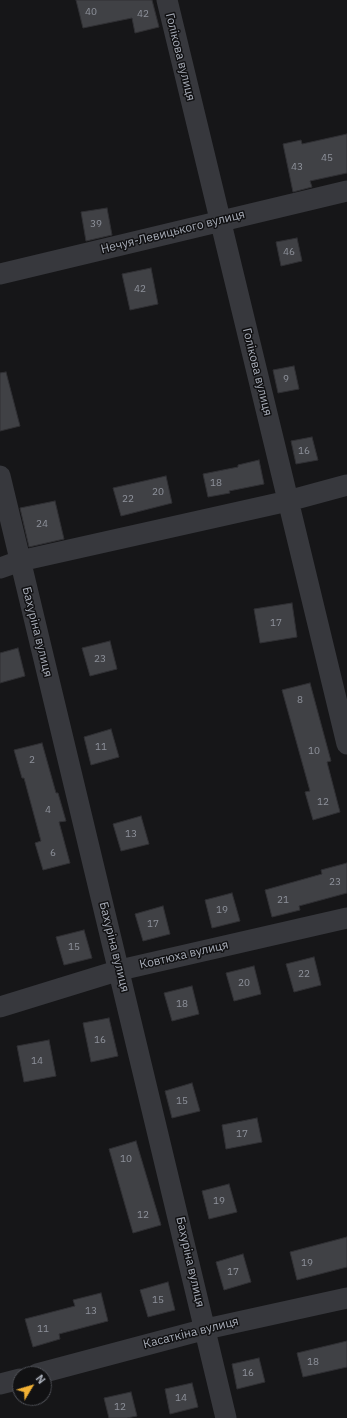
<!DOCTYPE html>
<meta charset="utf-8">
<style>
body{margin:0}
#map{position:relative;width:347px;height:1418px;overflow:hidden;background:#161618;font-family:"IBM Plex Sans",sans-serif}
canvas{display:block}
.north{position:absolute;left:12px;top:1366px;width:40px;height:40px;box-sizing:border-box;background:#111113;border:1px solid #4d4f55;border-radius:50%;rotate:52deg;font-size:11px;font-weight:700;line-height:16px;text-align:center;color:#a8adb8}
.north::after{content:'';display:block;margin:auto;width:14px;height:18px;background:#f2b134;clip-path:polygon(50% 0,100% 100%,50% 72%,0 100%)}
</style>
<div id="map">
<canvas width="347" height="1418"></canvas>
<div class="north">N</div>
</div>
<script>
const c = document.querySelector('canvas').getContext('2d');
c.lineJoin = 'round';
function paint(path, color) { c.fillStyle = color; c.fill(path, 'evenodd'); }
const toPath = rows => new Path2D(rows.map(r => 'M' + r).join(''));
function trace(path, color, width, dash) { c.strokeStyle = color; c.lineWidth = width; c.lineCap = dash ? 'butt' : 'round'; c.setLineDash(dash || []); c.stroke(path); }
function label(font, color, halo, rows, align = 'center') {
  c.font = font + ' "IBM Plex Sans",sans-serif'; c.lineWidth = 3; c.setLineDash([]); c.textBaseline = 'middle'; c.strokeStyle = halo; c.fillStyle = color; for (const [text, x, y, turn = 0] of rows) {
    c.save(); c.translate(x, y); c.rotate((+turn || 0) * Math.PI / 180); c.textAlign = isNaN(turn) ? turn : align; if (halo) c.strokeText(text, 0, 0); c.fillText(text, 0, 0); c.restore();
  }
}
const building = toPath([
 [76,0,152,0,159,27,135,33,132,18,83,28,76,0],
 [347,134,347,173,310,181,312,187,293,192,283,144,301,140,302,144,347,134],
 [107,208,112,235,86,241,81,212,107,208],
 [297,238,302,261,281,266,276,242,297,238],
 [151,268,158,304,130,310,122,274,151,268],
 [294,366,299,389,278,393,273,370,294,366],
 [6,372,20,426,0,431,0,373,6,372],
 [312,437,318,460,296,464,291,441,312,437],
 [259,460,264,484,229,491,230,493,208,497,203,474,238,467,238,465,259,460],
 [166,476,172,503,121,516,113,488,166,476],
 [55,501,64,539,29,547,20,508,55,501],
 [292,603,297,637,260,643,254,609,292,603],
 [110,641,117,669,90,676,82,648,110,641],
 [18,648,25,676,0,683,0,653,18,648],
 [310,683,331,761,327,762,340,812,313,820,305,792,310,791,282,690,310,683],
 [111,729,119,757,91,765,84,737,111,729],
 [42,743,56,793,58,793,66,821,59,822,70,863,43,870,35,843,41,841,24,778,22,778,14,750,42,743],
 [141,816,149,844,121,851,113,824,141,816],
 [347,863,347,893,299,906,300,910,272,917,265,890,322,874,321,870,347,863],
 [232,893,240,921,212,928,205,900,232,893],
 [163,906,170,934,143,941,135,914,163,906],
 [84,930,92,958,64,965,56,937,84,930],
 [314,957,321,985,294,992,286,964,314,957],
 [254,966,261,994,234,1001,226,973,254,966],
 [192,986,199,1014,172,1021,164,993,192,986],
 [109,1018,118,1056,91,1062,83,1023,109,1018],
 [49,1040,56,1076,24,1082,17,1046,49,1040],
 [192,1083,200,1111,172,1118,165,1091,192,1083],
 [257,1118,262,1142,226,1149,222,1125,257,1118],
 [136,1141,161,1225,133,1233,109,1149,136,1141],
 [229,1184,237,1212,209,1219,202,1191,229,1184],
 [347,1237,347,1267,297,1280,290,1252,347,1237],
 [243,1254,251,1282,224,1290,216,1262,243,1254],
 [168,1282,175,1310,148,1317,140,1290,168,1282],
 [101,1293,108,1321,59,1334,60,1339,33,1347,25,1319,75,1306,73,1300,101,1293],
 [347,1341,347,1367,303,1377,297,1353,347,1341],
 [259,1358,265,1382,237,1389,232,1364,259,1358],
 [192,1383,198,1407,170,1414,165,1389,192,1383],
 [131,1392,137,1416,127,1418,109,1418,104,1398,131,1392]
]);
const minor = toPath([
 [167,0,347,744],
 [0,274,347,191],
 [0,476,226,1418],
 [0,568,20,561,288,501,347,485],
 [0,1007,120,970,347,918],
 [37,1374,206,1329,347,1298],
 [0,1384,20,1379]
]);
const numberNames = [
 ["40",91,12],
 ["42",143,14],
 ["45",327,158],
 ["43",297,167],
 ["39",96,224],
 ["46",289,252],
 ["42",140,289],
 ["9",286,379],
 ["16",304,451],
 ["18",216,483],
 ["20",158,492],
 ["22",128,499],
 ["24",42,524],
 ["17",276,623],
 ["23",100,659],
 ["8",300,700],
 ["11",101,747],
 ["10",314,751],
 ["2",32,760],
 ["12",323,802],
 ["4",48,810],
 ["13",131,834],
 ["6",53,853],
 ["23",335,882],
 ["21",283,900],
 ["19",222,910],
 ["17",153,924],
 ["15",74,947],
 ["22",304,974],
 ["20",244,983],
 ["18",182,1004],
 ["16",100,1040],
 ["14",37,1061],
 ["15",182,1101],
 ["17",242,1134],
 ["10",126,1159],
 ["19",219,1201],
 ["12",143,1215],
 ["19",307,1263],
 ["17",233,1272],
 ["15",158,1300],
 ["13",91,1311],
 ["11",43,1329],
 ["18",313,1362],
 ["16",248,1373],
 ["14",181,1398],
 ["12",120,1407]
];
const streetNames = [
 ["Голікова вулиця",180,57,76],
 ["Нечуя-Левицького вулиця",173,232,-14],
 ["Голікова вулиця",257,372,76],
 ["Бахуріна вулиця",37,632,76],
 ["Бахуріна вулиця",114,947,76],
 ["Ковтюха вулиця",184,955,-13],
 ["Бахуріна вулиця",190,1262,77],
 ["Касаткіна вулиця",191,1333,-14]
];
paint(building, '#404145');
trace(building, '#303034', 1);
trace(minor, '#37383d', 21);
label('10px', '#8e929b', null, numberNames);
label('12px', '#a8adb8', '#111113', streetNames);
</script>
